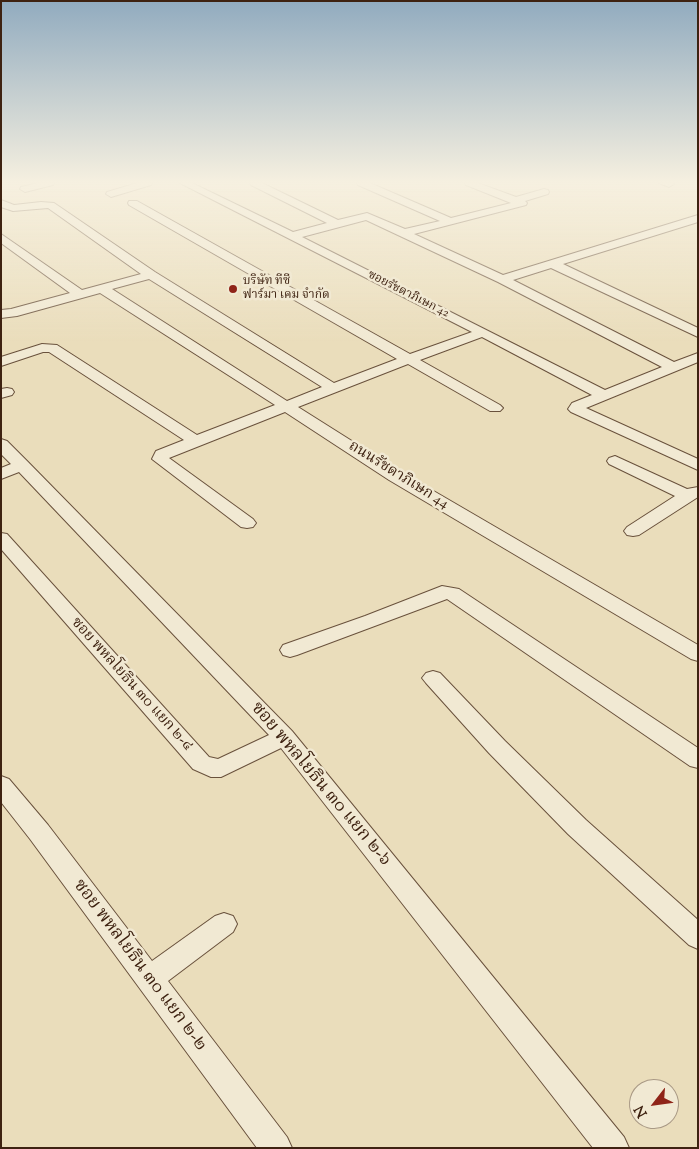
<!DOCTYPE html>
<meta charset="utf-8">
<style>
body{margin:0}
#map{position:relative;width:699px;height:1149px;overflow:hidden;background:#eaddbb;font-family:"Sorts Mill Goudy",serif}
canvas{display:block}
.frame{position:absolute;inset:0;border:2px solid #3e2211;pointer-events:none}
.north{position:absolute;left:629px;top:1079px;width:50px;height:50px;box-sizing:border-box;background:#f1e9d3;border:1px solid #a99985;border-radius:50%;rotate:240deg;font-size:14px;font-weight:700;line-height:20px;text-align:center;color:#3e2211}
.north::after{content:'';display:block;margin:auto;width:18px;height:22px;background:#8f2418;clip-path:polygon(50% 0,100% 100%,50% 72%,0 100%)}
</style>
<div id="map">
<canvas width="699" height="1149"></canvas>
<div class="frame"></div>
<div class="north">N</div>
</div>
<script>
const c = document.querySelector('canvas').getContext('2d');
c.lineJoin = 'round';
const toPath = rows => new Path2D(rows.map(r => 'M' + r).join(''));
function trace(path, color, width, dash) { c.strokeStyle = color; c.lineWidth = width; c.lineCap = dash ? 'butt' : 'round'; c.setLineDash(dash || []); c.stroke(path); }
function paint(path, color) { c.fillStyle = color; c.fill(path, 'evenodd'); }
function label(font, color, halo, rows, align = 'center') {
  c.font = font + ' "Sorts Mill Goudy","Noto Serif Thai",serif'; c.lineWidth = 5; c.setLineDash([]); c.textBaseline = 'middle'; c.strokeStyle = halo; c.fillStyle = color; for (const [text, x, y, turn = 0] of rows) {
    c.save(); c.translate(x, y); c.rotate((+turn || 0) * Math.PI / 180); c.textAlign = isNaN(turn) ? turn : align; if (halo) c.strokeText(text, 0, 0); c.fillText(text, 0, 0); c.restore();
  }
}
const minor = toPath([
 [38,183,54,183,53,185,25,192,20,189,21,187,38,183],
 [137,183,152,183,151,185,111,197,106,194,107,192,137,183],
 [180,183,192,183,293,232,327,223,251,185,250,183,262,183,338,220,367,213,405,229,440,221,358,185,357,183,370,183,451,218,511,203,466,185,465,183,478,183,516,197,544,189,548,190,549,192,548,194,525,201,527,203,526,205,414,234,503,275,698,215,698,222,563,264,698,328,698,337,551,268,513,280,674,362,698,353,698,362,586,408,698,459,698,470,571,412,568,409,572,403,592,395,482,337,420,360,500,405,503,408,500,411,490,411,408,364,298,407,401,472,698,645,698,661,691,659,389,480,285,412,169,458,253,519,256,523,253,527,247,528,241,527,152,459,156,451,184,440,49,352,43,352,1,366,1,357,42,344,57,345,197,435,275,405,100,293,17,316,1,318,1,310,11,309,70,293,1,243,1,234,82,290,141,274,48,208,13,211,1,207,1,200,14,205,41,202,54,203,155,272,334,383,397,359,129,205,128,203,129,201,137,201,410,354,472,332,180,183],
 [366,220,498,282,662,367,605,390,302,237,366,220],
 [149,279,322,387,287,401,112,289,149,279],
 [659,183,673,183,674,184,669,187,659,183],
 [7,388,12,389,14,392,12,395,1,398,1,389,7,388],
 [1,439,7,441,28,462,292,731,624,1137,629,1148,593,1148,281,748,221,777,211,777,193,769,1,549,1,533,7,534,209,757,218,759,269,735,19,472,1,479,1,468,11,464,1,454,1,439],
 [615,456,687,489,698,487,698,497,639,535,633,536,627,535,624,531,627,527,675,496,609,464,607,461,609,458,615,456],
 [442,586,459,589,698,748,698,768,690,766,447,599,297,655,290,657,283,655,280,650,283,645,365,616,442,586],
 [433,671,440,673,505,741,586,820,698,920,698,949,689,945,568,834,489,753,426,683,422,678,426,673,433,671],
 [1,776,9,779,48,825,152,961,215,916,224,913,233,916,237,924,233,932,168,981,287,1137,292,1148,257,1148,30,839,1,802,1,776]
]);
const markers = [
 [233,289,5,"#8f2418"]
];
const farPoinames = [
 ["บริษัท ทีซี",243,282],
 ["ฟาร์มา เคม จำกัด",243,296]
];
const farStreetnames = [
 ["ซอยรัชดาภิเษก 42",408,295,27]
];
const streetNames = [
 ["ถนนรัชดาภิเษก 44",398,476,32],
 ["ซอย พหลโยธิน ๓๐ แยก ๒-๔",131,685,48]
];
const nearStreetnames = [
 ["ซอย พหลโยธิน ๓๐ แยก ๒-๖",320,785,50],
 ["ซอย พหลโยธิน ๓๐ แยก ๒-๒",139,966,53]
];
trace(minor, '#69513c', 2);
paint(minor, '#f1e9d3');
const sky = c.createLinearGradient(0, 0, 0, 344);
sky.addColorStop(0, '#91abbf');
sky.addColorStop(0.53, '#f6f0e0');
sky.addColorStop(1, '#f6f0e000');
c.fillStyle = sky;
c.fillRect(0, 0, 699, 344);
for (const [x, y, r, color] of markers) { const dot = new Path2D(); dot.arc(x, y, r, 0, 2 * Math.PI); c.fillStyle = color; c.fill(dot); trace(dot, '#f1e9d3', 2); }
label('12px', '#3e2211', '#f1e9d3', farPoinames, 'left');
label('12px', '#3e2211', '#f1e9d3', farStreetnames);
label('15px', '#3e2211', '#f1e9d3', streetNames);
label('18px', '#3e2211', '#f1e9d3', nearStreetnames);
</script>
